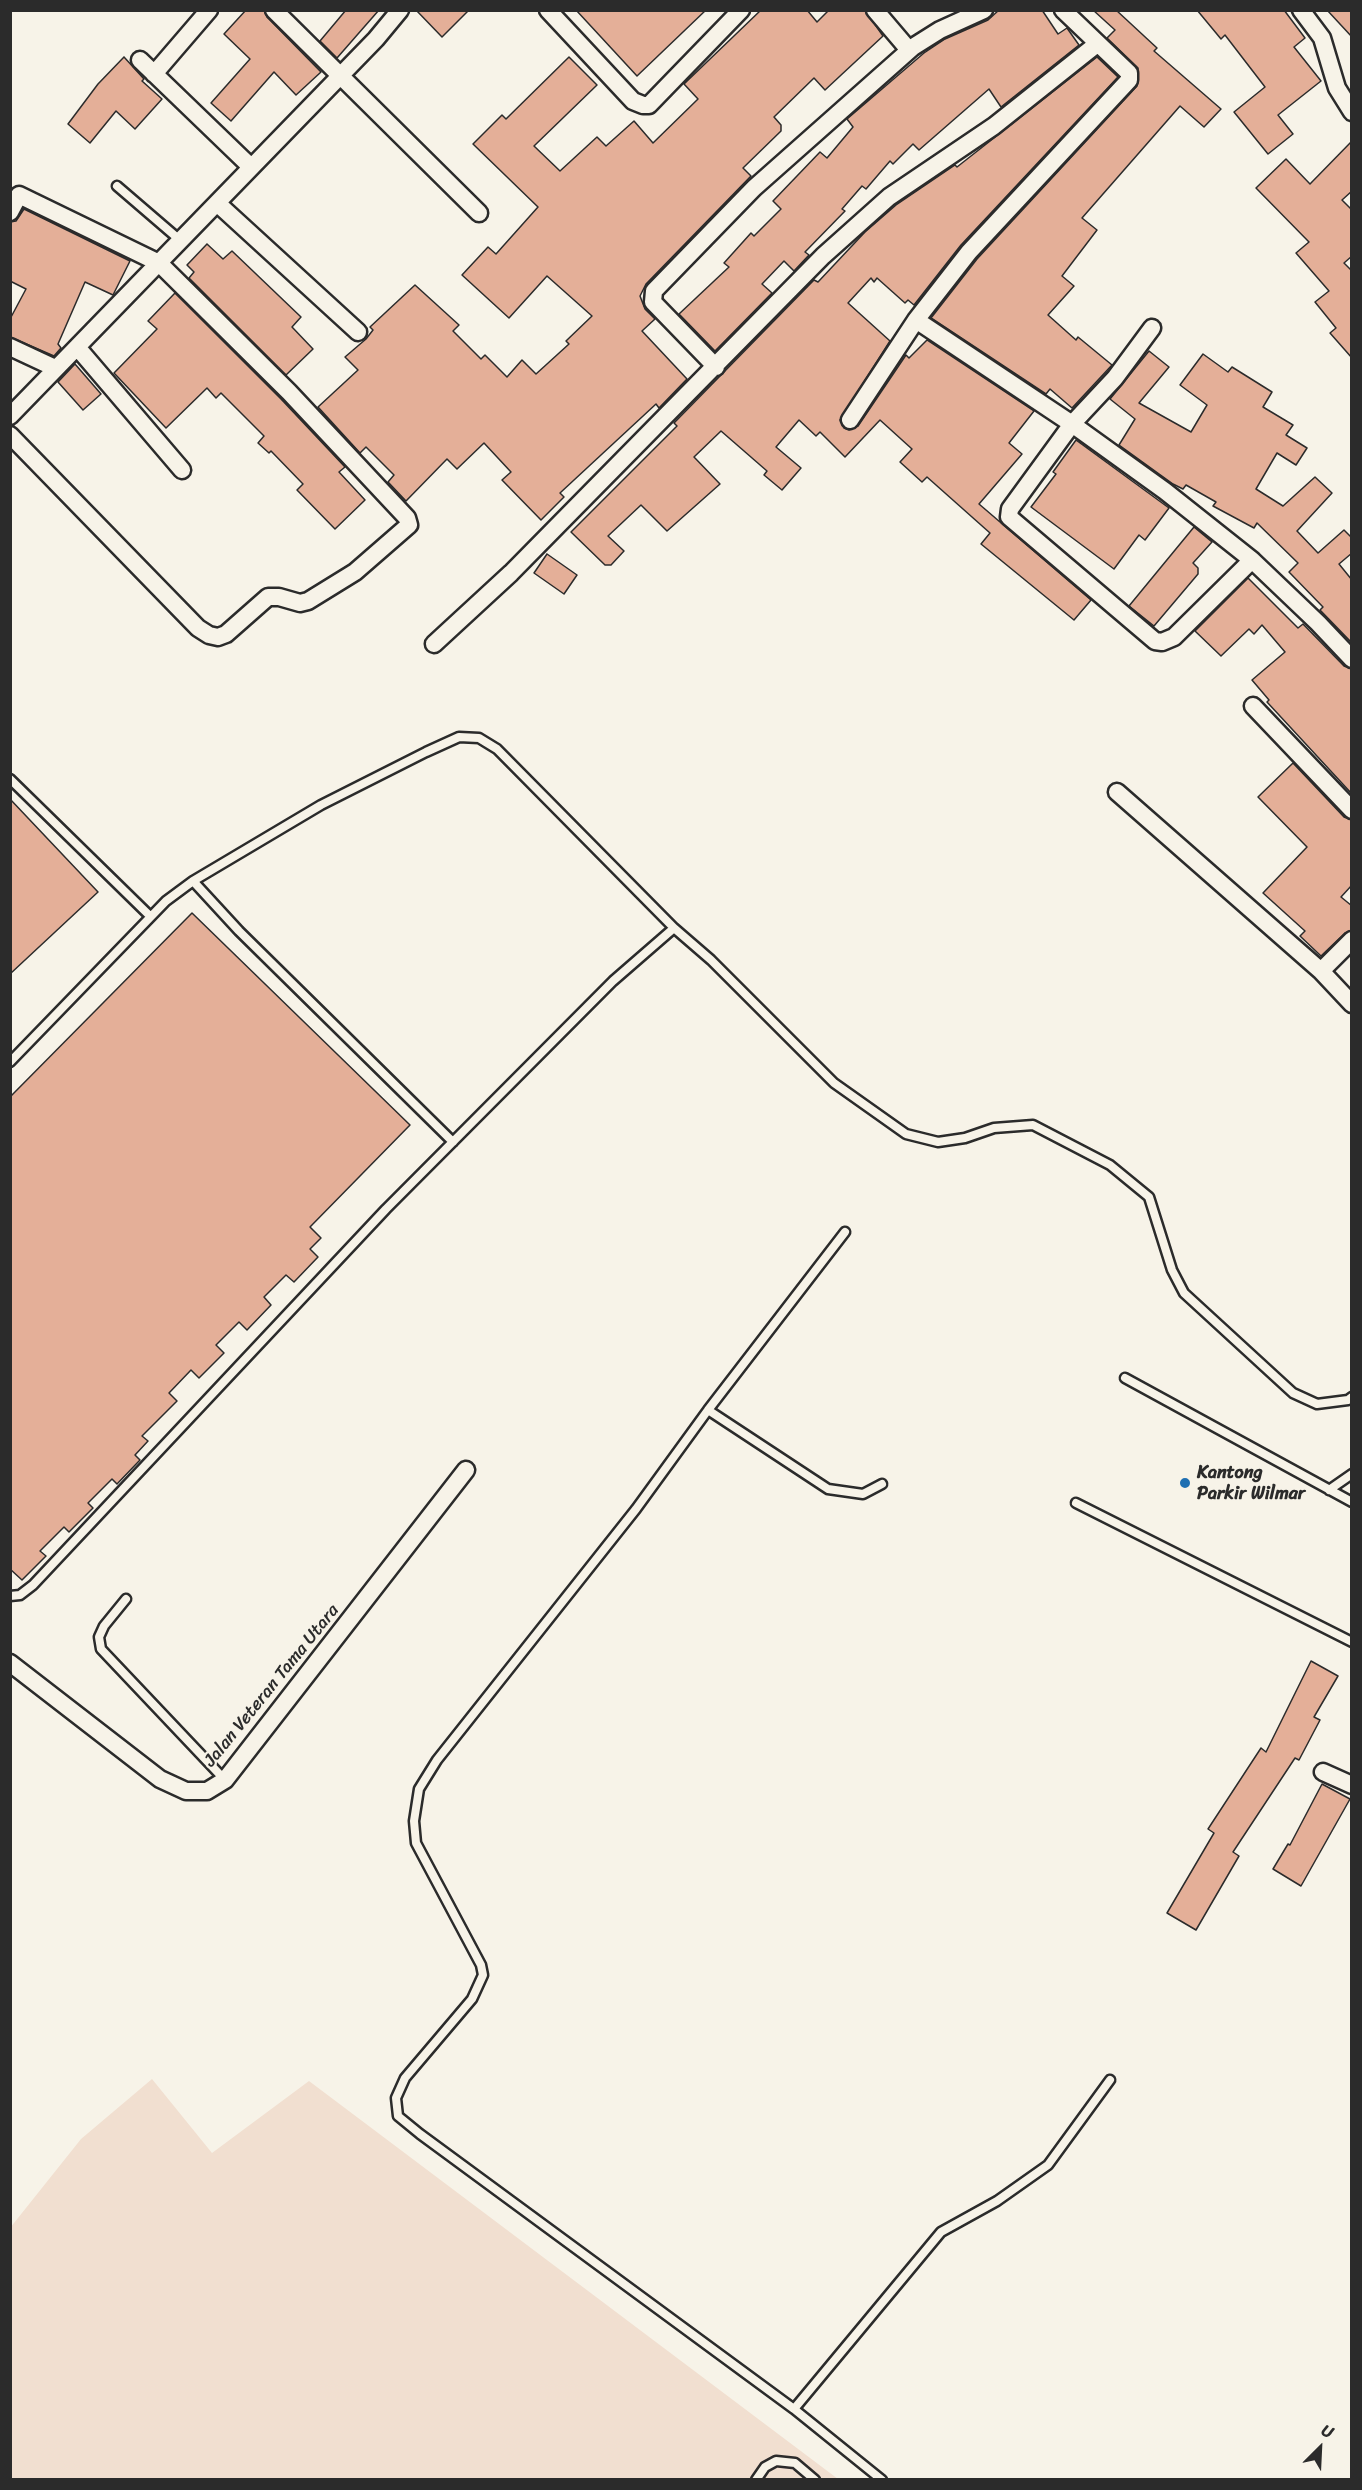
<!DOCTYPE html>
<style>
body{margin:0}
#map{position:relative;width:1362px;height:2490px;overflow:hidden;background:#f7f3e8;font-family:Sriracha,sans-serif}
canvas{display:block}
.frame{position:absolute;inset:0;border:12px solid #2b2b2b;pointer-events:none}
.north{position:absolute;left:1290px;top:2418px;width:60px;height:60px;-webkit-text-stroke:4px #f7f3e8;paint-order:stroke;rotate:24deg;font-size:16px;font-weight:700;line-height:24px;text-align:center;color:#2b2b2b}
.north::after{content:'';display:block;margin:auto;width:21px;height:27px;background:#2b2b2b;clip-path:polygon(50% 0,100% 100%,50% 72%,0 100%)}
</style>
<div id="map">
<canvas width="1362" height="2490"></canvas>
<div class="frame"></div>
<div class="north">U</div>
</div>
<script>
const c = document.querySelector('canvas').getContext('2d');
c.lineJoin = 'round';
function paint(path, color) { c.fillStyle = color; c.fill(path, 'evenodd'); }
const toPath = rows => new Path2D(rows.map(r => 'M' + r).join(''));
function trace(path, color, width, dash) { c.strokeStyle = color; c.lineWidth = width; c.lineCap = dash ? 'butt' : 'round'; c.setLineDash(dash || []); c.stroke(path); }
function label(font, color, halo, rows, align = 'center') {
  c.font = font + ' Sriracha,sans-serif'; c.lineWidth = 4.5; c.setLineDash([]); c.textBaseline = 'middle'; c.strokeStyle = halo; c.fillStyle = color; for (const [text, x, y, turn = 0] of rows) {
    c.save(); c.translate(x, y); c.rotate((+turn || 0) * Math.PI / 180); c.textAlign = isNaN(turn) ? turn : align; if (halo) c.strokeText(text, 0, 0); c.fillText(text, 0, 0); c.restore();
  }
}
const built = toPath([
 [152,2079,212,2153,309,2081,838,2479,11,2479,10,2228,81,2139]
]);
const building = toPath([
 [246,10,264,10,267,17,321,72,296,95,274,72,231,121,211,103,250,59,224,34,246,10],
 [346,10,379,10,337,58,320,41,346,10],
 [416,10,469,10,442,37,416,10],
 [576,10,706,10,637,76,576,10],
 [761,10,807,10,817,22,829,10,865,10,883,36,825,90,814,78,774,117,781,125,781,131,743,168,751,176,646,284,640,296,645,309,655,319,642,331,687,379,659,408,656,404,560,493,564,497,541,520,502,480,511,472,484,443,457,469,447,459,406,501,388,482,394,475,366,447,360,453,318,407,358,370,345,357,366,339,373,330,370,327,415,285,459,325,453,331,481,359,485,355,507,377,522,360,536,374,569,344,566,341,592,316,547,276,509,318,462,275,488,247,496,254,538,207,473,144,502,115,506,119,569,57,597,85,534,146,560,171,597,137,606,146,634,121,653,143,698,99,684,84,761,10],
 [999,10,1042,10,1058,34,1067,28,1079,45,1001,107,989,89,919,150,913,144,893,164,890,161,866,189,862,186,842,209,845,211,805,252,809,255,794,271,784,261,762,284,772,293,715,351,679,314,729,267,724,263,751,233,754,236,781,209,773,201,820,152,827,158,853,127,847,119,924,53,945,39,988,20,999,10],
 [1093,10,1116,10,1157,48,1154,51,1221,109,1204,127,1180,106,1082,218,1097,230,1062,276,1074,286,1048,315,1076,340,1078,337,1112,365,1072,408,1050,389,1046,394,931,318,977,259,1137,86,1138,68,1107,38,1115,30,1093,10],
 [1197,10,1284,10,1305,38,1294,47,1321,81,1278,115,1293,134,1268,154,1234,112,1265,87,1225,35,1221,39,1197,10],
 [1327,10,1352,10,1352,37,1327,10],
 [124,57,144,79,142,81,162,99,135,129,116,111,90,143,68,124,98,84,124,57],
 [1097,57,1118,77,961,245,914,305,908,300,905,303,877,278,874,282,871,278,848,303,890,341,840,420,844,428,849,430,858,426,906,355,909,358,927,340,1034,411,1009,443,1022,454,979,504,1091,600,1074,620,981,544,990,533,927,477,922,482,900,462,912,449,880,420,845,457,820,432,816,436,799,420,776,447,801,468,782,490,764,475,767,471,721,431,694,457,720,484,667,531,641,505,608,536,624,551,611,565,605,565,571,532,677,426,674,423,814,280,818,282,865,232,896,205,955,165,957,167,1097,57],
 [1352,141,1352,191,1342,200,1352,210,1352,256,1344,263,1352,271,1352,358,1330,333,1336,328,1315,302,1329,291,1296,253,1309,242,1256,188,1286,159,1310,184,1352,141],
 [24,209,130,261,113,295,85,282,58,344,61,348,54,356,10,337,10,319,26,289,10,281,10,222,16,221,24,209],
 [207,244,223,259,232,251,301,317,292,327,313,349,286,375,189,278,194,272,187,265,207,244],
 [175,293,281,399,345,467,339,472,365,500,335,529,297,490,303,484,271,451,269,453,258,443,264,436,221,393,216,398,207,388,166,428,114,373,157,329,148,321,175,293],
 [1149,351,1169,367,1139,403,1191,432,1207,405,1180,385,1203,354,1228,372,1232,367,1272,392,1263,407,1293,425,1286,435,1307,448,1296,465,1277,453,1256,489,1283,506,1315,477,1332,493,1297,531,1318,553,1344,530,1352,538,1352,553,1339,564,1352,580,1352,643,1320,610,1323,607,1289,572,1298,563,1257,523,1254,528,1213,506,1216,502,1186,485,1183,489,1173,484,1119,445,1135,419,1110,399,1149,351],
 [75,364,101,394,83,410,58,382,75,364],
 [1076,440,1169,508,1145,540,1139,535,1114,569,1031,507,1056,474,1053,472,1076,440],
 [1194,527,1212,542,1193,563,1198,568,1198,574,1154,626,1129,606,1194,527],
 [547,554,577,575,564,594,534,573,547,554],
 [1248,578,1298,628,1303,624,1344,666,1352,669,1352,794,1267,702,1269,700,1252,680,1285,652,1262,625,1254,634,1249,629,1221,656,1195,631,1248,578],
 [1293,763,1344,817,1352,820,1352,885,1341,897,1352,906,1352,930,1345,933,1321,956,1300,936,1305,931,1263,893,1307,847,1258,797,1293,763],
 [10,799,98,892,10,974,10,799],
 [192,913,410,1125,310,1227,321,1238,310,1249,318,1257,294,1282,286,1275,264,1297,271,1305,247,1330,239,1322,216,1345,224,1353,199,1378,191,1370,169,1393,177,1401,142,1436,148,1441,135,1455,140,1460,117,1484,112,1479,88,1503,93,1508,69,1532,64,1527,40,1551,46,1556,22,1580,10,1569,10,1097,192,913],
 [1311,1661,1338,1676,1314,1717,1320,1720,1299,1760,1295,1758,1233,1852,1239,1856,1196,1930,1167,1913,1214,1833,1208,1829,1261,1748,1266,1752,1311,1661],
 [1322,1784,1350,1799,1301,1886,1273,1869,1288,1844,1290,1845,1322,1784]
]);
const service = toPath([
 [117,186,181,241],
 [10,779,150,916],
 [193,881,321,805,426,752,459,737,479,738,497,749,674,928],
 [10,1062,166,901,193,881,239,931,453,1142],
 [845,1232,708,1410,636,1509,437,1760,419,1789,414,1821,416,1843,481,1965,483,1975,472,1999,405,2078,396,2098,398,2116,420,2134,794,2409,882,2480],
 [1125,1378,1352,1502],
 [708,1410,828,1489,863,1494,882,1484],
 [1329,1490,1352,1474],
 [1076,1503,1352,1642],
 [10,1596,20,1595,33,1585,386,1209,613,981,674,928,711,960,834,1083,906,1134,938,1142,965,1138,994,1128,1033,1125,1110,1165,1149,1197,1172,1270,1184,1293,1293,1393,1317,1404,1348,1400,1352,1397],
 [126,1599,104,1626,99,1637,101,1649,225,1780],
 [794,2409,941,2232,997,2201,1048,2165,1110,2080],
 [756,2480,765,2467,776,2461,795,2463,815,2480]
]);
const minor = toPath([
 [274,10,479,213],
 [548,10,633,101,643,105,649,105,741,10],
 [875,10,909,50],
 [1301,10,1322,38,1337,88,1352,112],
 [140,60,251,167],
 [154,74,209,10],
 [217,203,358,332],
 [10,212,19,195,159,263,289,392,407,518,409,525,355,572,308,601,300,603,279,597,268,597,226,634,218,637,209,635,198,628,10,435],
 [916,320,1072,424,1010,509,1009,517,1155,641,1162,642,1174,637,1252,560],
 [1152,328,1115,378,1072,424,1165,491,1252,560,1318,623,1352,659],
 [10,347,55,368],
 [77,347,182,470],
 [716,367,653,302,654,291,754,188,913,47,940,30,984,10],
 [10,416,376,39,400,10],
 [850,420,916,320,969,252,1129,80,1129,73,1063,10],
 [434,644,511,573,823,256,889,197,994,126,1097,44],
 [1253,706,1352,810],
 [1117,792,1321,971,1352,1004],
 [1321,971,1352,940],
 [10,1663,160,1779,186,1791,207,1791,225,1780,466,1470],
 [1323,1772,1352,1785]
]);
const markers = [
 [1185,1483,6,"#1f6fb2"]
];
const poiNames = [
 ["Kantong",1197,1473],
 ["Parkir Wilmar",1197,1494]
];
const streetNames = [
 ["Jalan Veteran Tama Utara",272,1686,-51]
];
paint(built, '#f1dfd0');
paint(building, '#e4af98');
trace(building, '#2b2b2b', 1.5);
trace(service, '#2b2b2b', 13);
trace(minor, '#2b2b2b', 21);
trace(service, '#f7f3e8', 8);
trace(minor, '#f7f3e8', 16);
for (const [x, y, r, color] of markers) { const dot = new Path2D(); dot.arc(x, y, r, 0, 2 * Math.PI); c.fillStyle = color; c.fill(dot); trace(dot, '#f7f3e8', 2); }
label('bold 18px', '#2b2b2b', '#f7f3e8', poiNames, 'left');
label('18px', '#2b2b2b', '#f7f3e8', streetNames);
</script>
